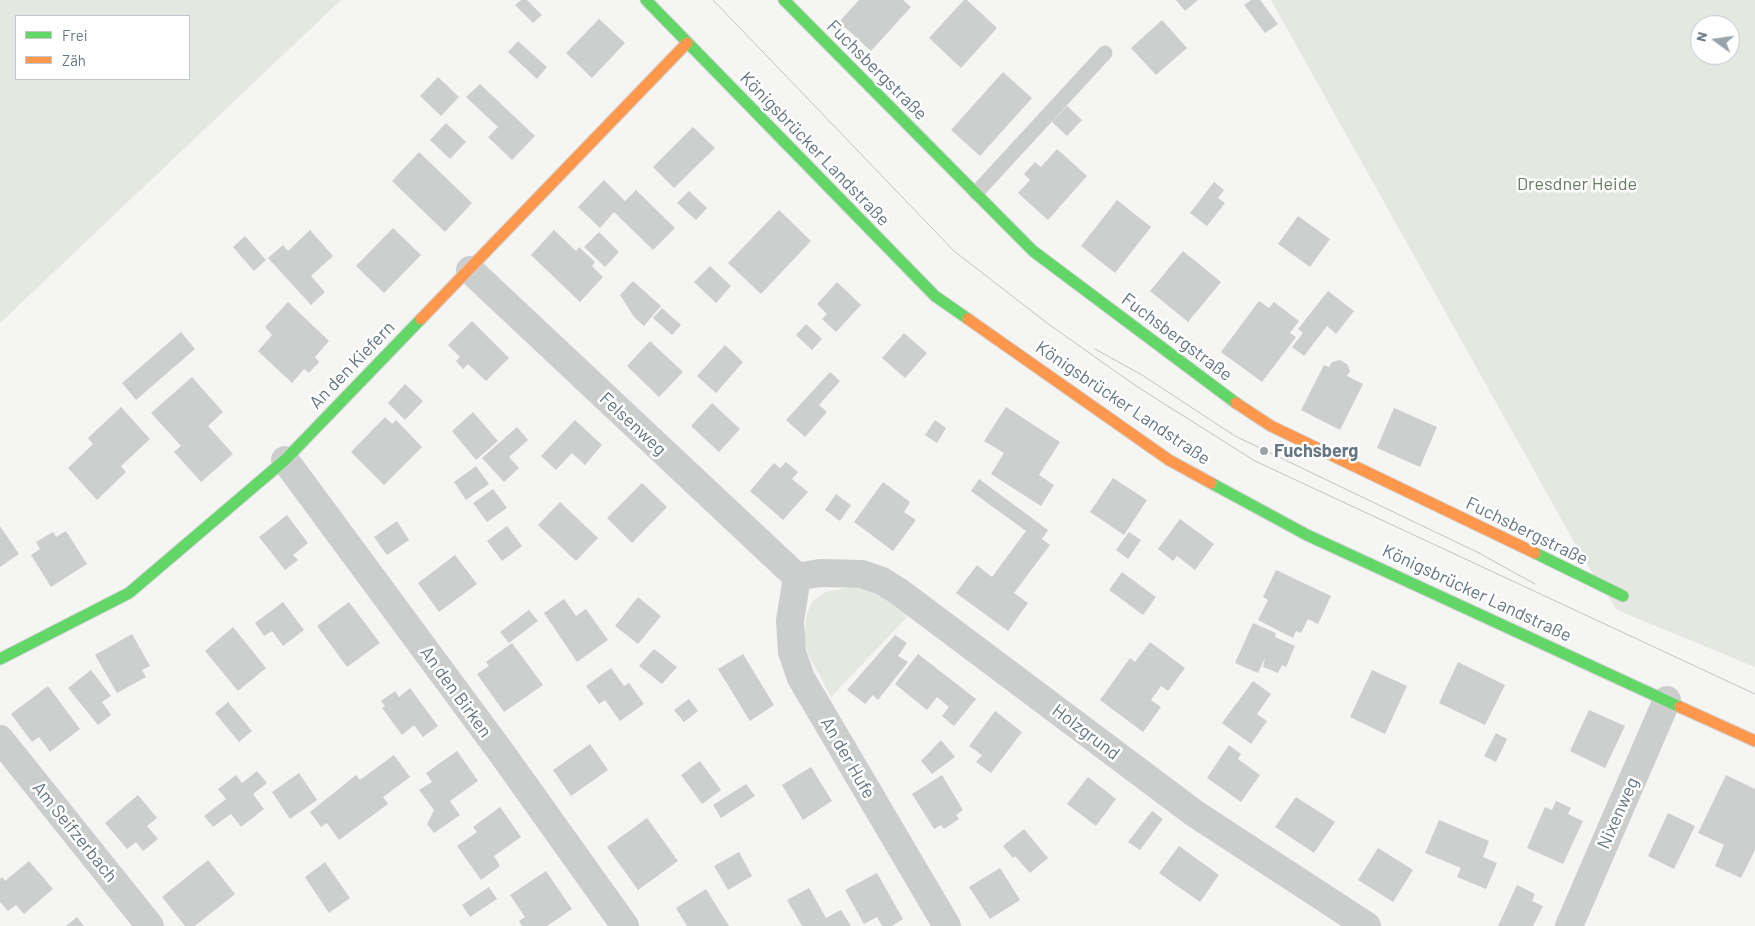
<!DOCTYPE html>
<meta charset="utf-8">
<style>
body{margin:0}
#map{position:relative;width:1755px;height:926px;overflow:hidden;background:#f5f5f3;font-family:Barlow,sans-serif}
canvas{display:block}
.legend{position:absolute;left:15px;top:15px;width:175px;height:65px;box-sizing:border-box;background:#fff;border:1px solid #c1c8cd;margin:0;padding:6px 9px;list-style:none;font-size:15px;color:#657683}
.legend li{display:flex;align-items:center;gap:10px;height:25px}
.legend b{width:25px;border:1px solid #c1c8cd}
.north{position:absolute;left:1690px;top:15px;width:50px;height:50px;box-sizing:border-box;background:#fff;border:1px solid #c1c8cd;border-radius:50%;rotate:284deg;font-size:14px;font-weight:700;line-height:20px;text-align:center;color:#657683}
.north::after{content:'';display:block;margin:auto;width:18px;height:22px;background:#97a2aa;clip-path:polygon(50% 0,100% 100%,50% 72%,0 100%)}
</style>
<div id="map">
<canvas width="1755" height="926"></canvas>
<ul class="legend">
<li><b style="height:6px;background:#63d668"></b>Frei</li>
<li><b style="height:6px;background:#ff974d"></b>Zäh</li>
</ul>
<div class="north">N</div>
</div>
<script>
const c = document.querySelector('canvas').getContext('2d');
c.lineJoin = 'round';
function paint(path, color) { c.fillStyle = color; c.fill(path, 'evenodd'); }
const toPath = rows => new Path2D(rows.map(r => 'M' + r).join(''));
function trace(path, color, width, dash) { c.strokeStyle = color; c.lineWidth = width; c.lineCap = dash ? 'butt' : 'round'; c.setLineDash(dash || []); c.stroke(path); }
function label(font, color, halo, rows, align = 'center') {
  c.font = font + ' Barlow,sans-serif'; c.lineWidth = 5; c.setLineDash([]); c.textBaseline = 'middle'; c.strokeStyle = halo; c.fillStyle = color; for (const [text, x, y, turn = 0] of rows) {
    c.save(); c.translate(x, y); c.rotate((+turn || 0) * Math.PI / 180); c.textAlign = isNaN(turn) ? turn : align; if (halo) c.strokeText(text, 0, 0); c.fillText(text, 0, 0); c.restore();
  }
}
const green = toPath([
 [0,0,341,0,0,323],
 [189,16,189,79,16,79,16,16],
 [1271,0,1755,0,1755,667,1617,610,1583,558],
 [1700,25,1730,25,1730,55,1700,55],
 [846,588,866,588,882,593,910,614,831,697,809,656,804,640,807,613,812,602,825,592]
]);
const building = toPath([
 [521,0,527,0,542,15,533,23,515,5],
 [859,0,903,0,911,7,871,51,839,22],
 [964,0,967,0,997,28,961,68,929,38],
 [1176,0,1198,0,1185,11],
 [1251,0,1260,0,1278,24,1265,33,1244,5],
 [599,19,625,43,592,78,566,53],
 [1162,20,1187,48,1156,75,1131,48],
 [518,41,547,67,537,79,508,52],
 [1003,72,1032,98,980,156,951,130],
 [438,77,459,97,441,116,420,96],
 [480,84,535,136,512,160,488,137,498,127,466,97],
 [1067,106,1082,120,1067,136,1052,122],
 [446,123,466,142,450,159,430,140],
 [693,127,715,148,674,188,653,167],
 [1057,149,1087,176,1048,220,1018,193,1030,180,1024,174,1035,162,1041,167],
 [419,152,472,203,445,232,392,181],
 [604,180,625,201,636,190,675,228,653,250,614,212,600,228,578,207],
 [1214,182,1224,190,1218,198,1225,203,1207,226,1190,213],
 [689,191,707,208,696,220,677,203],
 [1117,200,1151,227,1115,273,1081,246],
 [779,210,811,241,761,294,728,263],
 [1298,216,1330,239,1310,267,1278,244],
 [393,228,421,255,384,293,356,266],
 [310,230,333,256,311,276,325,292,311,305,268,258,283,245,288,251],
 [554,230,576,251,579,247,595,262,592,266,603,277,580,302,531,255],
 [599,232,619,252,605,267,584,247],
 [245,236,266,260,254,271,233,247],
 [1183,251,1221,282,1188,322,1150,291],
 [710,266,731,286,716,303,694,282],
 [633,281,661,306,644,326,634,317,620,295],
 [837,282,861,305,836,332,822,319,827,314,817,304],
 [1328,291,1354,311,1336,334,1327,326,1304,356,1292,347,1303,333,1298,329],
 [1259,301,1269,308,1274,302,1299,321,1290,333,1296,337,1262,382,1221,352],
 [288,302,329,341,315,357,319,362,309,373,304,369,292,383,258,351,272,335,265,327],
 [662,308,681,325,672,335,653,318],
 [472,321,509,358,486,381,468,364,463,369,456,361,460,357,448,345],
 [806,324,822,339,812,350,796,335],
 [181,332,195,349,136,400,122,383],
 [904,333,927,353,905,378,882,358],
 [650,341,683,372,659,397,627,366],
 [725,345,743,362,716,393,697,376],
 [1340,360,1347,364,1350,371,1347,376,1363,384,1340,430,1301,410,1324,365,1329,367,1332,362],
 [830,372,840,381,819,405,827,412,805,437,786,420],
 [192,377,223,412,208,426,233,454,201,482,174,452,181,446,151,413],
 [405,384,423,401,405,420,388,403],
 [712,403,740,429,719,452,691,426],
 [121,407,150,439,121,466,126,472,97,500,68,468,93,444,88,438],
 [1006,407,1060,442,1039,475,1054,485,1041,506,991,474,1004,453,984,441],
 [1394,408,1437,427,1420,467,1377,448],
 [473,412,498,441,476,460,452,431],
 [385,417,392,424,396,420,422,447,384,485,351,452],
 [575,420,602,445,585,465,572,453,556,470,541,456],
 [935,420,946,428,937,443,925,435],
 [517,427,528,440,509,457,519,468,504,482,482,458],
 [786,462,798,472,792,479,808,492,783,520,750,491,774,463,780,468],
 [476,466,489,484,466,500,454,482],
 [1113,478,1147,500,1124,535,1090,512],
 [979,479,1048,530,1042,539,1050,545,1014,593,1028,603,1008,631,956,593,977,565,992,577,1026,531,971,491],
 [883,482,910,502,904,512,916,520,893,551,854,522],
 [642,483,667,507,632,543,607,518],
 [493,489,507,508,487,522,473,503],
 [836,494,851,505,840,521,825,510],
 [560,502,598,538,576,561,538,525],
 [287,515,308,543,293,555,298,560,285,570,259,537],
 [1180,519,1214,544,1195,570,1177,556,1173,561,1158,549],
 [397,521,409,540,387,555,374,537],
 [0,526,19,554,0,567],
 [507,526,522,546,502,561,487,541],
 [66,531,87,564,51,587,31,555,40,549,36,542,53,532,56,537],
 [1129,532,1141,540,1128,559,1116,550],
 [455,555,477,584,439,612,418,583],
 [1276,570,1331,596,1318,624,1308,619,1301,633,1296,631,1293,638,1258,620,1268,600,1263,597],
 [1122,572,1156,597,1143,615,1109,590],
 [638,597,661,616,638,644,615,626],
 [564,599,576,616,586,609,608,640,577,662,544,613],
 [283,602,304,630,283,646,272,631,264,636,255,623],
 [349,602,380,643,347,667,317,626],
 [529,610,538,621,509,643,500,632],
 [1253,623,1276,633,1275,637,1295,646,1286,667,1282,665,1278,673,1263,667,1265,658,1258,673,1235,663],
 [233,627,266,668,238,691,205,651],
 [132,634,150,666,142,670,146,677,117,693,95,655],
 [895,635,907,643,898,656,908,662,878,700,873,695,865,704,847,690],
 [1150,642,1185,668,1168,691,1161,686,1151,700,1161,707,1143,732,1100,700,1130,658,1135,662],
 [512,643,543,685,504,712,477,674,489,666,486,662],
 [654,649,677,667,662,684,639,666],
 [743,654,774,705,750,721,718,669],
 [918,654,976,699,954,726,942,716,949,707,937,697,927,710,895,684],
 [1458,662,1505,685,1485,725,1439,703],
 [611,668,624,686,629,683,644,704,620,721,605,700,599,704,586,686],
 [91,670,111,696,102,702,111,715,98,725,68,688],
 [1372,670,1407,686,1385,734,1350,717],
 [1253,681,1271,694,1257,714,1267,721,1251,744,1222,723],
 [48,686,80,729,50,752,39,737,32,742,11,714],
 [410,688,438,726,423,737,414,725,402,735,382,708,385,706,381,701,395,691,399,697],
 [689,699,698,711,684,722,674,710],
 [228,702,252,731,239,742,215,713],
 [1589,710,1625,726,1605,768,1570,751],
 [995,711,1022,732,991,773,976,762,982,755,969,746],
 [1496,733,1507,739,1496,762,1484,756],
 [941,740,955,757,932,774,921,761],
 [590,744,608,770,571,796,553,770],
 [1229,745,1241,754,1238,759,1260,775,1241,802,1207,778],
 [457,751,478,781,450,801,460,815,434,833,427,824,434,810,419,790,432,782,426,773],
 [394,755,410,777,383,797,388,804,339,840,327,823,321,827,310,812,356,775,360,780],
 [700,761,721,790,702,804,681,775],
 [811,767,832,801,803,820,782,785],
 [257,771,267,783,253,794,264,809,241,827,231,814,213,827,204,816,226,799,218,789,236,775,242,783],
 [299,773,317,800,290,819,272,792],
 [942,775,963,810,956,815,959,819,944,829,941,825,934,829,912,794],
 [1726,775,1755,789,1755,850,1741,878,1715,866,1724,845,1698,833],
 [1088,777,1116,799,1096,826,1067,804],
 [746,784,755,796,721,818,713,805],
 [138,795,157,818,147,826,158,839,143,851,136,842,127,849,105,823],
 [1296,797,1335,822,1314,853,1275,827],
 [1556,801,1571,808,1568,814,1583,821,1563,864,1527,848,1545,807,1552,810],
 [500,807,521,837,494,856,500,866,481,880,457,846,477,832,473,827],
 [1152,811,1163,819,1140,850,1128,842],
 [1668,813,1695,826,1674,869,1648,856],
 [647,818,678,861,638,890,607,847],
 [1439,820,1489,841,1483,857,1497,863,1486,889,1457,877,1461,868,1425,853],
 [1024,829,1048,858,1030,873,1015,856,1013,858,1003,846],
 [1179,846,1219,875,1200,902,1159,873],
 [1378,848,1413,870,1393,902,1358,880],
 [739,852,752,876,728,890,714,866],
 [208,860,235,894,195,926,185,926,162,897],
 [29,861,53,889,24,914,16,905,8,911,0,902,0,879,2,877,5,881],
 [325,862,350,898,329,913,305,877],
 [1000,868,1020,900,990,919,969,887],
 [546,871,572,909,547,926,522,926,519,921,525,917,510,895],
 [877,873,903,919,892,926,882,926,877,917,864,924,845,890],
 [1517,885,1535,894,1532,901,1543,906,1533,926,1498,926],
 [489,887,497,899,470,917,462,905],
 [809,888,826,918,841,910,851,926,802,926,787,900],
 [706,889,729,926,687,926,676,908],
 [77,917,84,926,66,926]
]);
const lane = toPath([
 [976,193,1105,53]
]);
const street = toPath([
 [470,270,797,577],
 [285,460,503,755,625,926],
 [797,577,820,573,862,574,882,581,898,591,1194,813,1367,926],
 [797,577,790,621,792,652,801,678,947,926],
 [0,739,150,926],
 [1569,926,1667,700]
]);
const fast = toPath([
 [646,0,935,296,968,319],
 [784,0,1033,251,1236,403],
 [1211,483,1307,535,1680,707],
 [1535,553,1623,596],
 [0,659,129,593,285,460,421,319]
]);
const slow = toPath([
 [421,319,687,43],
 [968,319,1169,460,1211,483],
 [1236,403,1271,426,1535,553],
 [1680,707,1755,741]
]);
const tram = toPath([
 [713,0,954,251,1047,323,1136,386,1255,461,1755,694],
 [1095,349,1142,375,1235,436,1479,553,1535,584]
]);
const markers = [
 [1264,451,5,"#97a2aa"]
];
const streetNames = [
 ["Fuchsbergstraße",877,70,45],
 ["Königsbrücker Landstraße",815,149,46],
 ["Fuchsbergstraße",1177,337,37],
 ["An den Kiefern",352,365,-46],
 ["Königsbrücker Landstraße",1123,403,34],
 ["Felsenweg",633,424,43],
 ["Fuchsbergstraße",1527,531,26],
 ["Königsbrücker Landstraße",1477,593,25],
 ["An den Birken",456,692,54],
 ["Holzgrund",1086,732,37],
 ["An der Hufe",848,758,60],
 ["Nixenweg",1618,813,-66],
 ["Am Seifzerbach",75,832,51]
];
const parkNames = [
 ["Dresdner Heide",1577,184]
];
const poiNames = [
 ["Fuchsberg",1274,451]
];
paint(green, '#e4e8e1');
paint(building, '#cdcece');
trace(fast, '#d2d3d4', 13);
trace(slow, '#d2d3d4', 13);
trace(lane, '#cccece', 15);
trace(street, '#cccece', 28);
trace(fast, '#63d668', 11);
trace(slow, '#ff974d', 11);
trace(tram, '#c2c3c3', 1);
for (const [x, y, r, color] of markers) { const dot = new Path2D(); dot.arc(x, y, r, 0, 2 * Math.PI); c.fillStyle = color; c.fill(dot); trace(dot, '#fff', 2); }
label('18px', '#657683', '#fff', streetNames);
label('18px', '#687a63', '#fff', parkNames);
label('bold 18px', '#657683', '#fff', poiNames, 'left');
</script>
